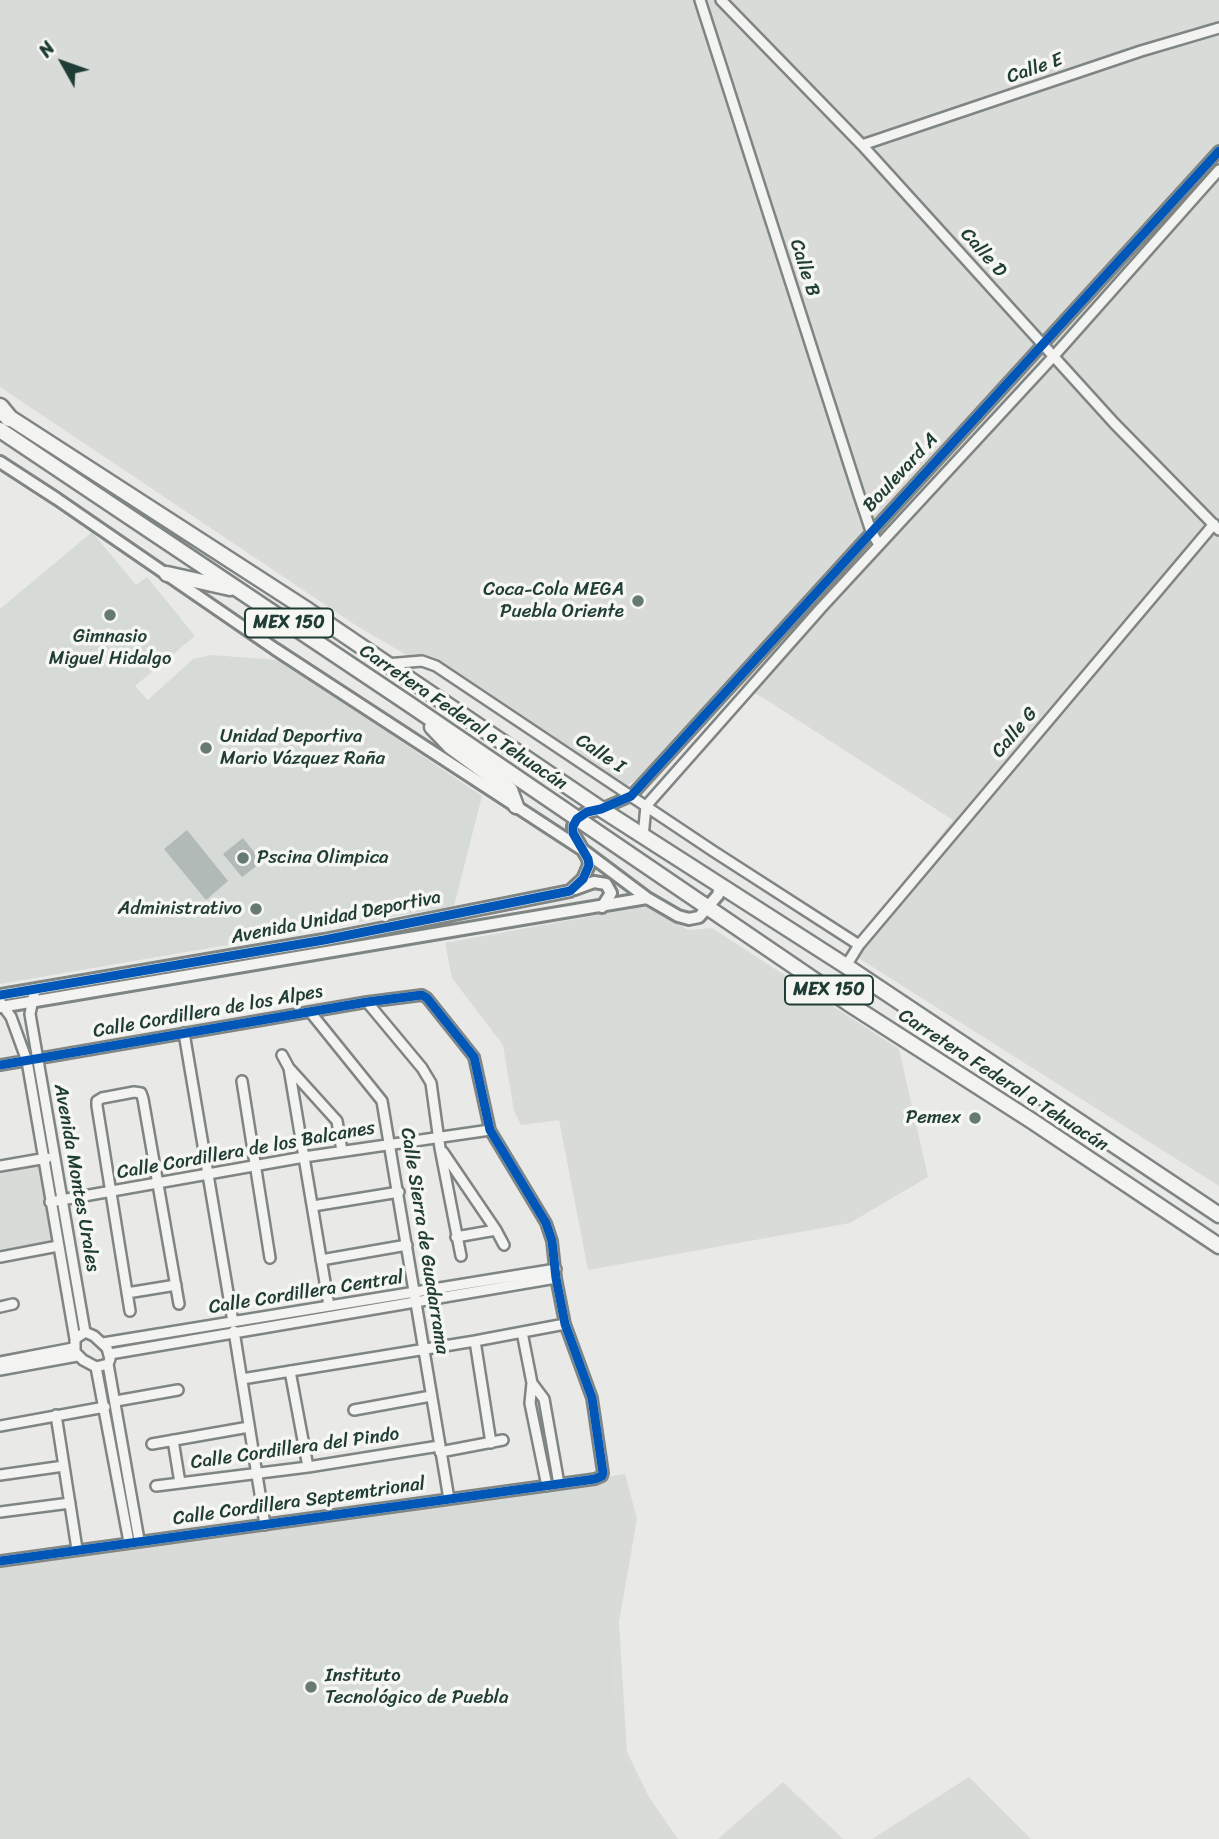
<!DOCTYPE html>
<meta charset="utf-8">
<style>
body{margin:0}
#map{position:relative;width:1219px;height:1839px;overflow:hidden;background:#e9eae8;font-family:Sriracha,sans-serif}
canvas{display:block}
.north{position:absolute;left:28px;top:28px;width:70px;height:70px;-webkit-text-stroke:5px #f6f6f2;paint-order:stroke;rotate:310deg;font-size:19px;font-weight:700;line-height:28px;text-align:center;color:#1f3d34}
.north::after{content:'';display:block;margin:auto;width:24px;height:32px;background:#1f3d34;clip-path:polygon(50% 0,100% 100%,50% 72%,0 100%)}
</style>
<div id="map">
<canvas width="1219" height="1839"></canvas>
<div class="north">N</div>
</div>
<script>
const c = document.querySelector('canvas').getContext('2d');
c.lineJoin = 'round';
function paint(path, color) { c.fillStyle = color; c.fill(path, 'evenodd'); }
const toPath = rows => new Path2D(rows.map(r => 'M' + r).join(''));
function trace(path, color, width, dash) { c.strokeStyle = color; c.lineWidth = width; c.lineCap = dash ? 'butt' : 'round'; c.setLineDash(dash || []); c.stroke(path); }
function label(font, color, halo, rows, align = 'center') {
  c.font = font + ' Sriracha,sans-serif'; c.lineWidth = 7; c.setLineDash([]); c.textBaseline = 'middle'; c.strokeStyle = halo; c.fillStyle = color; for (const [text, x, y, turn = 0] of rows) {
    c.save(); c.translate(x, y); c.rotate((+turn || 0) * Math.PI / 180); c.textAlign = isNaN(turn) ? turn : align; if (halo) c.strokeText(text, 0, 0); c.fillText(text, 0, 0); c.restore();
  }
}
const built = toPath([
 [0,0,1219,0,1219,1186,849,952,862,932,953,820,765,699,729,679,636,780,614,793,405,654,360,628,0,387],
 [647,906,688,930,712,928,899,1049,928,1177,850,1223,588,1270,559,1120,521,1125,514,1111,503,1045,452,978,445,943],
 [38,1165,53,1244,0,1254,0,1172],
 [625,1474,637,1519,619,1622,627,1752,649,1797,678,1839,0,1839,0,1566],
 [969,1777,1031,1839,872,1839],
 [783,1782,843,1839,718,1839]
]);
const green = toPath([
 [92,532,136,585,147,577,195,636,135,686,148,700,193,659,211,655,280,660,482,796,454,906,0,984,0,609],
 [603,1486,623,1523,610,1611,613,1735,659,1839,375,1839,372,1836,376,1807,169,1562,172,1561,170,1554],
 [33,1713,71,1755,44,1779,6,1737],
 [99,1740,117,1759,102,1774,114,1788,127,1777,133,1784,105,1810,116,1822,100,1836,52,1784]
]);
const water = toPath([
 [187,830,228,881,206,900,164,849],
 [243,838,262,862,242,877,223,854]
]);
const minor = toPath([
 [700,0,858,492,871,531,879,545],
 [721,0,862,145,1114,423,1219,530],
 [862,145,1141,51,1219,28],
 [386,664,422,661,436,666,713,851,859,945],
 [601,809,631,796,1219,151],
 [643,837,646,806,821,608,1053,357,1219,170],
 [846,966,859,945,1214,524],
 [35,989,30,1014,85,1332],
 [0,1002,11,1017,27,1061,75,1339],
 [367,1002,422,1068,431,1083,440,1148,461,1256],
 [311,1013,382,1101,449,1499],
 [184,1033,233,1322],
 [282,1055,289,1068,329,1306],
 [0,1065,367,1002,422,995,427,998,474,1057,490,1130,546,1223,552,1241,556,1278,565,1324,592,1398,603,1473,602,1476,595,1479,0,1561],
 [290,1069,337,1121,342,1151],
 [242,1081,270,1258],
 [443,1152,496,1230,504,1245],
 [0,1166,47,1158],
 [50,1202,304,1157,490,1130],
 [313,1206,399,1192],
 [456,1237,496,1230],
 [0,1257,58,1246],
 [321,1260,407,1245],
 [127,1293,176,1285],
 [0,1307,13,1304],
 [130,1311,97,1106,97,1101,102,1098,134,1092,141,1093,143,1099,179,1304],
 [234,1331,265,1525],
 [85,1332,94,1336,107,1348,110,1359,108,1364,96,1367,83,1360,75,1352,75,1339,85,1332],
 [522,1332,532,1383,530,1403,547,1486],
 [475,1341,491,1443],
 [103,1343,556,1269],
 [110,1354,556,1278],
 [0,1362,73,1348],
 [108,1364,139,1540],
 [96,1367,129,1542],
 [0,1370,77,1356],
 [290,1371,308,1467],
 [242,1379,475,1341,565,1324],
 [532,1383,544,1399,559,1484],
 [116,1401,178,1390],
 [354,1410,431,1396],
 [56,1415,77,1549],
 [0,1426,105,1407],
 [173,1440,180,1483],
 [152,1444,249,1427],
 [440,1452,503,1440],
 [0,1475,64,1466],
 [156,1486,308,1467,439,1446],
 [0,1512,70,1503]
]);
const tertiary = toPath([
 [0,462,57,499,275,649,583,850,647,898,678,916,689,919,699,917,718,895,720,887],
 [575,889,594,882,606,884,611,893,602,907],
 [0,995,324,940,570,891,583,879,589,865,588,859,573,833,573,826,577,819,587,812,601,809],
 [0,1007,647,898]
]);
const primary = toPath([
 [1,412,309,611,601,809,846,966,1219,1215],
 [0,430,409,704,848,1003,1032,1121,1219,1246],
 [167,574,230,588],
 [432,727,450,746,510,790,516,806]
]);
const motorway = toPath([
 [0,407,9,418]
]);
const cycleway = toPath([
 [0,995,324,940,570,891,583,879,589,865,588,859,573,833,573,826,577,819,587,812,601,809,631,796,1219,151],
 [0,1065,367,1002,422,995,427,998,474,1057,490,1130,546,1223,552,1241,556,1278,565,1324,592,1398,603,1473,602,1476,595,1479,0,1561]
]);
const markers = [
 [638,601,7,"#667a73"],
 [110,615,7,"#667a73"],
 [206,748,7,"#667a73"],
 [243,858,7,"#667a73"],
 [256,909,7,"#667a73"],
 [975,1118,7,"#667a73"],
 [311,1687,7,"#667a73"]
];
const shields = [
 [289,623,88],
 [829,990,88]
];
const shieldNames = [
 ["MEX 150",289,623],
 ["MEX 150",829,990]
];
const streetNames = [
 ["Calle E",1035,69,-19],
 ["Calle D",983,253,48],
 ["Calle B",804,268,72],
 ["Boulevard A",901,473,-47],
 ["Carretera Federal a Tehuacán",463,718,34],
 ["Calle G",1015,733,-50],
 ["Calle I",600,754,34],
 ["Avenida Unidad Deportiva",336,918,-11],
 ["Calle Cordillera de los Alpes",208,1012,-10],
 ["Carretera Federal a Tehuacán",1003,1081,33],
 ["Calle Cordillera de los Balcanes",246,1151,-10],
 ["Avenida Montes Urales",76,1178,80],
 ["Calle Sierra de Guadarrama",424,1241,81],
 ["Calle Cordillera Central",306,1293,-9],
 ["Calle Cordillera del Pindo",295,1449,-8],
 ["Calle Cordillera Septemtrional",299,1502,-8]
];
const poiNames = [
 ["Coca-Cola MEGA",624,590],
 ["Puebla Oriente",624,612],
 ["Gimnasio",110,637,"center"],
 ["Miguel Hidalgo",110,659,"center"],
 ["Unidad Deportiva",220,737,"left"],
 ["Mario Vázquez Raña",220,759,"left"],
 ["Pscina Olimpica",257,858,"left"],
 ["Administrativo",242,909],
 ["Pemex",961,1118],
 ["Instituto",325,1676,"left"],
 ["Tecnológico de Puebla",325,1698,"left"]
];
paint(built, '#d8dbd8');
paint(green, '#d6dbd7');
paint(water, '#b1bab6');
trace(minor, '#7f8583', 14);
trace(tertiary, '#7f8583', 16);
trace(primary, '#7f8583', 19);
trace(motorway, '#7f8583', 21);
trace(minor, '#f3f3f1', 9);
trace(tertiary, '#f3f3f1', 10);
trace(primary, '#f3f3f1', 14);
trace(motorway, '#f3f3f1', 16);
trace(cycleway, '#0057b8', 9);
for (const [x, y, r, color] of markers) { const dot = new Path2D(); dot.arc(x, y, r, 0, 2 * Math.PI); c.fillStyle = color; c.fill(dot); trace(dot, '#f6f6f2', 2.5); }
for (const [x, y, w] of shields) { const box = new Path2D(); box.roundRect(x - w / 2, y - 14.5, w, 29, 5); c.fillStyle = '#f6f6f2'; c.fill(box); trace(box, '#1f3d34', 2); }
label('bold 18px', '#1f3d34', null, shieldNames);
label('19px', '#1f3d34', '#f6f6f2', streetNames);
label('19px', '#1f3d34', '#f6f6f2', poiNames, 'right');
</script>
